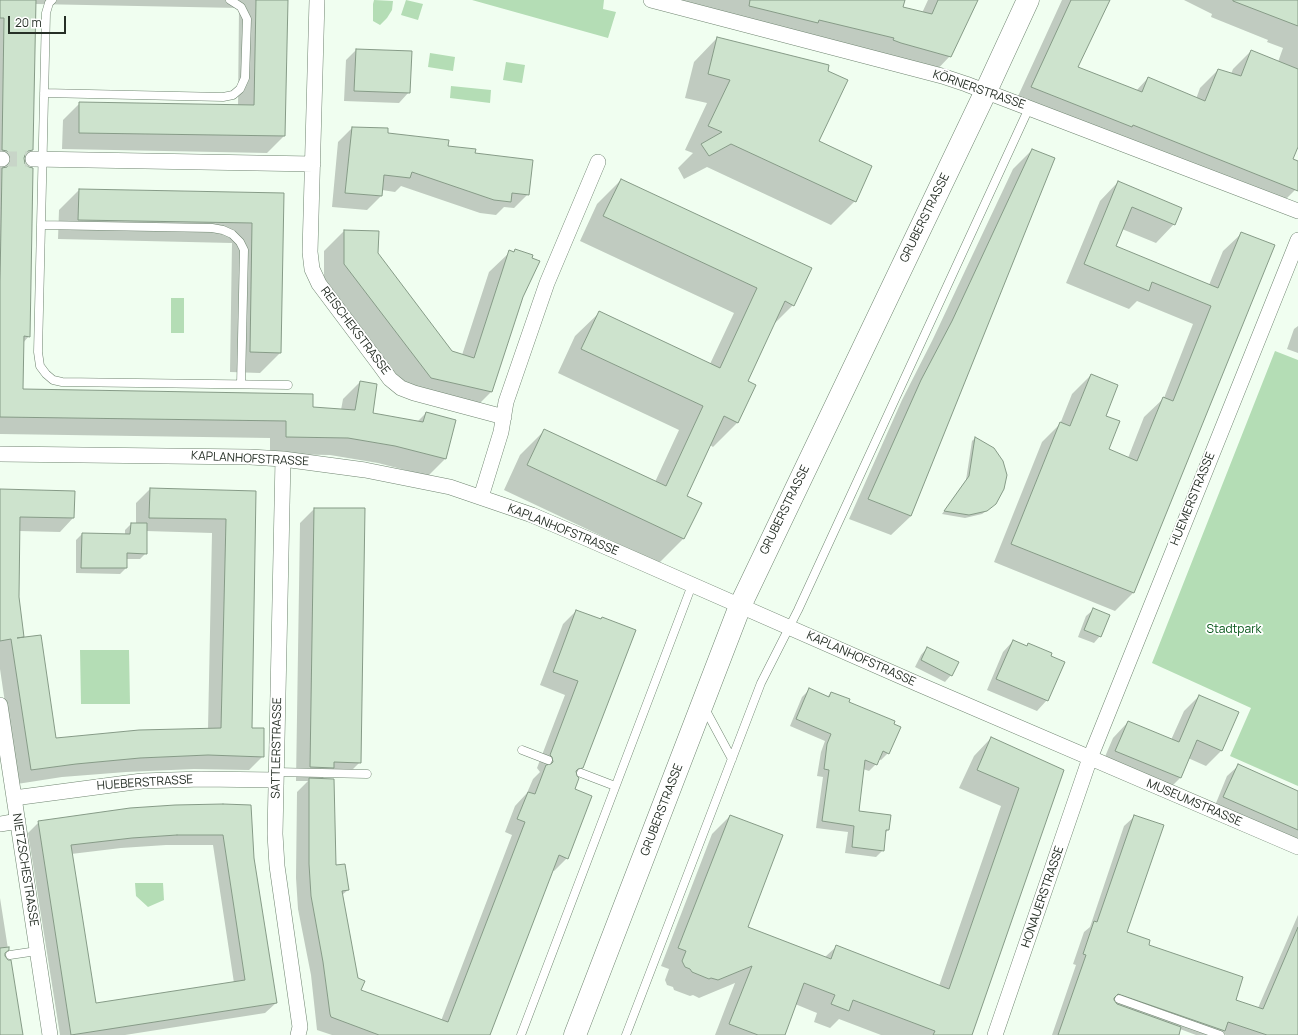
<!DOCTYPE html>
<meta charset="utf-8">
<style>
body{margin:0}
#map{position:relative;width:1298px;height:1035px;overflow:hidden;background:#f0fef0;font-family:Manrope,sans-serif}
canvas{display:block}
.scale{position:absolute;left:8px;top:16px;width:58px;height:18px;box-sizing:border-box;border:2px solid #262f26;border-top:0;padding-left:5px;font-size:12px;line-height:14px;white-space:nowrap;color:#262f26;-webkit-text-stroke:3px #fff;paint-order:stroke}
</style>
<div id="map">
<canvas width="1298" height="1035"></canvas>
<div class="scale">20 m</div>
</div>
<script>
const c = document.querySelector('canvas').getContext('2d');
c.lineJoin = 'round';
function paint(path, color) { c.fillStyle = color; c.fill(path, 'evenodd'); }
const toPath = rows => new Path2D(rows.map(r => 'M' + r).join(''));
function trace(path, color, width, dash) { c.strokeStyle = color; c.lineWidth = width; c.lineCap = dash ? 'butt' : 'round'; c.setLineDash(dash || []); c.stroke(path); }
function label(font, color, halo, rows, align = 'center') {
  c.font = font + ' Manrope,sans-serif'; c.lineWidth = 3.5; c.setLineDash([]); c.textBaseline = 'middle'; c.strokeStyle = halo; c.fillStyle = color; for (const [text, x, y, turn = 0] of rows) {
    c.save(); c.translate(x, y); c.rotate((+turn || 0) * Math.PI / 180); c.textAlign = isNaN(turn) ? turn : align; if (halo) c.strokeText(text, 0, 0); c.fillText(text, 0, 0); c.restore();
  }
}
const green = toPath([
 [374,0,393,1,392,10,387,18,380,25,373,21,373,4],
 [406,0,423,4,418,20,401,15],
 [472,0,604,0,603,9,616,12,608,38],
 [430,53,455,57,453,71,428,67],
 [506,62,525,65,522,83,503,80],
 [451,86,491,90,490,103,450,98],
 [171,298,184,298,184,333,171,333],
 [1275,351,1298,360,1298,786,1230,756,1251,708,1152,663],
 [80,650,129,650,130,704,81,704],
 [135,883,163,883,164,900,148,907,136,896]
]);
const shadow = toPath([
 [0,0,287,0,284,136,267,153,62,149,63,120,80,103,238,106,239,8,35,4,32,150,23,159,29,336,23,343,22,390,341,410,343,399,360,382,372,414,417,422,426,413,445,459,428,476,378,463,330,455,270,454,270,438,0,434],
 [658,0,904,0,902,8,922,13,928,0,977,0,950,56,932,75],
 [1062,0,1109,0,1077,67,1136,91,1148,78,1196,99,1200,88,1218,70,1231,74,1233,69,1251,51,1278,62,1283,48,1267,42,1268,40,1211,17,1212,14,1184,0,1298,0,1298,144,1292,160,1298,162,1298,183,1295,190,1277,208,1014,105],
 [717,38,818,141,855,201,831,225,707,167,684,179,678,168,693,153,685,150,707,103,685,98,694,62],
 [356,50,409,92,399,103,344,101,346,60],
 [352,128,447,147,474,154,528,194,514,208,504,207,496,215,480,213,401,186,395,192,382,190,381,196,367,210,332,207,338,142],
 [1032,150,1054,158,911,516,891,535,849,519,902,400,932,341,1013,169],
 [621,180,793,305,773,325,747,381,738,422,713,447,710,445,686,496,684,538,659,563,504,490,520,455,545,430,655,482,679,430,558,373,575,336,600,312,710,364,734,313,580,241,597,204],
 [1118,182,1174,224,1156,243,1122,229,1115,247,1209,285,1223,251,1242,233,1133,593,1115,611,994,562,1042,442,1060,424,1072,394,1091,375,1105,416,1108,450,1128,458,1144,417,1164,398,1193,324,1137,301,1129,309,1066,283,1100,201],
 [79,190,282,194,280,353,260,373,230,372,232,243,58,239,59,210],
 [344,231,377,253,452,352,462,355,489,272,510,252,513,253,516,250,522,296,491,392,471,412,411,398,324,284,324,251],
 [1298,326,1298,353,1287,349,1294,329],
 [975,438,992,507,982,514,965,518,942,514,966,480,972,441],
 [150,489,255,492,251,729,263,756,249,770,194,769,126,772,62,777,17,784,0,669,0,490,74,492,73,518,60,532,19,531,18,597,23,637,21,639,55,739,208,729,212,533,146,531,146,553,140,559,126,559,126,568,120,574,76,573,76,540,82,534,125,535,125,530,131,524,136,524,136,503],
 [314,509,360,762,346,776,325,776,321,780,335,866,348,890,342,895,360,990,441,1021,512,835,505,832,515,806,527,793,533,779,540,772,537,768,565,695,540,685,563,624,576,611,582,767,575,774,567,858,554,871,552,870,489,1035,332,1035,317,1030,311,975,298,909,296,878,297,792,308,781,296,781,300,523],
 [1093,610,1100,636,1094,643,1078,637,1086,616],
 [1013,641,1026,647,1028,644,1047,700,1037,711,987,690,1003,652],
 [927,648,951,675,945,682,915,667,921,655],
 [809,690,827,697,831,693,847,702,888,753,881,760,878,759,876,764,869,771,863,769,858,812,888,830,885,833,883,850,876,857,845,853,848,832,816,828,823,777,817,776,821,752,825,741,790,726,802,697],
 [1199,696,1222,750,1206,766,1188,758,1180,778,1165,793,1101,766,1113,738,1128,722,1171,740,1184,711],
 [991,738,1063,770,971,1035,881,1035,839,1019,830,1028,814,1022,817,1013,795,1004,784,1035,715,1035,735,983,699,998,693,995,690,996,674,990,673,987,667,985,665,980,669,969,661,966,712,834,730,816,747,927,825,957,837,946,939,986,1001,806,959,788,974,756],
 [1238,766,1298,792,1298,844,1214,808,1227,776],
 [250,806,253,858,276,1003,265,1013,125,1035,60,1035,28,833,39,822],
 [166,845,213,845,234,983,95,1004,71,854,121,848],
 [1135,816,1126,933,1234,1001,1258,1008,1298,915,1298,1035,1226,1035,1221,1033,1220,1035,1196,1035,1180,1029,1178,1035,1052,1035,1076,965,1073,964,1084,932,1090,927,1124,826],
 [0,898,8,949,4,953,22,1035,0,1035]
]);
const building = toPath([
 [0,0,36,0,33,150,28,151,25,155,24,158,25,164,29,167,33,168,30,337,24,336,23,389,313,394,313,407,355,410,360,381,377,384,373,413,423,422,426,412,456,420,446,459,395,446,348,438,286,437,286,421,0,417,0,281,2,168,7,167,10,164,11,159,10,154,7,151,2,150,4,18,0,18,0,0],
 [256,0,288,0,285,136,79,133,79,102,254,105,256,0],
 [750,0,905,0,903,7,932,14,938,0,978,0,951,57,901,43,893,40,894,38,819,20,818,23,749,6,750,0],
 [1071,0,1110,0,1078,67,1142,92,1148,77,1205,101,1218,69,1241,76,1251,50,1298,69,1298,147,1293,159,1298,161,1298,191,1133,125,1132,127,1031,87,1071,0],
 [1233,0,1298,0,1298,26,1233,1,1233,0],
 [717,37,829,65,828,71,848,80,819,141,872,166,856,202,731,144,709,156,701,144,722,132,708,126,730,80,708,74,717,37],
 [356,49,412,51,410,93,354,91,356,49],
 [352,127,388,128,388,133,449,140,448,146,476,149,475,153,533,160,529,195,512,193,511,202,494,200,412,172,410,178,384,175,382,196,345,193,352,127],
 [1032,149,1055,158,911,516,868,499,921,380,952,321,1032,149],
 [621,179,812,268,794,306,785,301,748,381,756,385,738,423,724,416,687,496,702,503,684,539,527,465,544,429,666,486,703,406,581,349,599,311,720,368,757,288,603,216,621,179],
 [1118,181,1182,208,1175,225,1132,207,1116,246,1218,288,1241,232,1275,245,1134,593,1011,544,1060,422,1070,426,1091,374,1118,385,1106,416,1120,421,1109,449,1137,461,1163,397,1173,401,1211,306,1152,282,1149,291,1084,264,1118,181],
 [79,189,284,193,281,353,250,352,252,223,78,220,79,189],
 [344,230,379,231,378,253,452,351,474,358,509,250,514,252,515,249,533,255,532,258,540,261,523,297,492,392,431,378,344,264,344,230],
 [975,437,994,448,1003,461,1007,475,1004,489,996,504,987,511,969,515,944,511,969,476,975,437],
 [150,488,256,491,252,728,264,728,264,757,208,755,140,758,76,764,31,770,11,639,0,641,0,489,75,491,74,518,20,517,19,597,24,637,17,638,41,635,56,738,139,730,221,728,226,519,149,518,150,488],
 [314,508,365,508,361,763,334,762,334,768,310,767,314,508],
 [131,523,147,523,147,554,127,553,127,568,81,568,82,533,130,534,131,523],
 [1093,608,1110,615,1101,637,1084,630,1093,608],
 [576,610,601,619,602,617,636,630,583,768,578,769,576,771,577,776,579,778,575,789,592,796,568,859,559,855,490,1035,379,1035,331,1017,330,1014,323,962,311,896,309,864,309,778,334,779,336,865,345,864,349,890,342,891,358,978,365,981,361,990,448,1022,525,822,517,819,528,792,535,794,546,765,551,764,553,762,552,757,550,755,578,681,553,672,576,610],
 [1013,640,1027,646,1028,643,1052,653,1051,656,1065,662,1048,701,996,679,1013,640],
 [927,647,959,662,952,676,921,660,927,647],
 [809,688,829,697,831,692,850,699,849,702,895,721,894,724,901,727,889,754,883,751,877,765,865,760,859,811,891,815,889,830,886,830,884,851,852,847,854,826,822,821,829,770,824,769,827,744,831,734,796,719,809,688],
 [1199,695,1239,712,1222,751,1197,740,1181,778,1115,751,1128,721,1179,742,1199,695],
 [991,737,1064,770,972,1035,933,1035,935,1031,853,1000,849,1011,831,1004,835,995,804,983,785,1035,758,1035,729,1024,752,966,718,980,711,978,709,979,692,972,690,969,685,967,682,961,686,951,678,948,730,815,783,835,748,927,831,959,836,945,949,989,1019,788,977,770,991,737],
 [1238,764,1298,791,1298,830,1223,797,1238,764],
 [223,804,251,805,254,858,277,1003,71,1035,38,821,130,808,175,805,223,804],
 [177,835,223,835,245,980,96,1003,71,845,132,838,177,835],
 [1134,815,1164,825,1127,932,1150,940,1149,945,1243,977,1236,1000,1263,1009,1298,927,1298,1035,1267,1035,1228,1022,1225,1031,1118,994,1114,998,1114,1000,1117,1004,1181,1027,1179,1035,1058,1035,1086,955,1083,954,1094,921,1097,922,1134,815],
 [9,947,9,950,5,953,5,956,8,960,11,960,23,1035,0,1035,0,948,9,947]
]);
const streetTunnel = toPath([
 [2,159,33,159]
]);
const lane = toPath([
 [52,0,49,3,46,13,38,352,40,366,46,374,53,380,62,382,288,385],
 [44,93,223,97,233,95,240,89,245,78,247,19,241,7,230,0],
 [41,225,212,228,223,230,232,234,240,242,244,250,241,384],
 [704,707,732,759],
 [522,750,548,760],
 [276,772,367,774],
 [581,773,615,786],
 [10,955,37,951],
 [1119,999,1220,1035],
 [521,1035,692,585],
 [626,1035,761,683,798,610,1029,108]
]);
const street = toPath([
 [317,0,310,252,312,269,319,284,379,364,390,379,401,388,414,393,504,417],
 [651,0,942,76,966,84,1298,211],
 [0,159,2,159],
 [33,159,313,164],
 [0,454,250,457,283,459,365,470,450,487,532,515,588,539,918,684,1298,847],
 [283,459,275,834,277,866,300,1027,298,1035],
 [481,497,501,432,506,402,547,283,598,162],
 [0,705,50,1035],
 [14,798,142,781,201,779,276,780],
 [0,824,18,821],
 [995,1035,1090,758,1298,240]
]);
const secondary = toPath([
 [575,1035,740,606,986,91,1028,0]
]);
const streetNames = [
 ["KÖRNERSTRASSE",979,90,19],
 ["GRUBERSTRASSE",925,218,-64],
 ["REISCHEKSTRASSE",355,331,53],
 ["KAPLANHOFSTRASSE",250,459,3],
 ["HUEMERSTRASSE",1193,499,-68],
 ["GRUBERSTRASSE",785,510,-64],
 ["KAPLANHOFSTRASSE",563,530,22],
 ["KAPLANHOFSTRASSE",861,659,24],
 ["SATTLERSTRASSE",277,748,-89],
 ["HUEBERSTRASSE",145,783,-4],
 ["MUSEUMSTRASSE",1194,803,23],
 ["GRUBERSTRASSE",662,810,-69],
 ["NIETZSCHESTRASSE",25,870,81],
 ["HONAUERSTRASSE",1043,897,-71]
];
const parkNames = [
 ["Stadtpark",1234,630]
];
paint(green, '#b4ddb5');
paint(shadow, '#0003');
paint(building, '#cde3cd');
trace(building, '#869b87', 1);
trace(streetTunnel, '#c8d5c8', 15, [15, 8]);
trace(lane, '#708571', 9);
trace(street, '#708571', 16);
trace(secondary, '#708571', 23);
trace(lane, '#fff', 8);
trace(street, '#fff', 15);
trace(secondary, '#fff', 22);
label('12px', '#262f26', '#fff', streetNames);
label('12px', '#055618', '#fff', parkNames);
</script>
